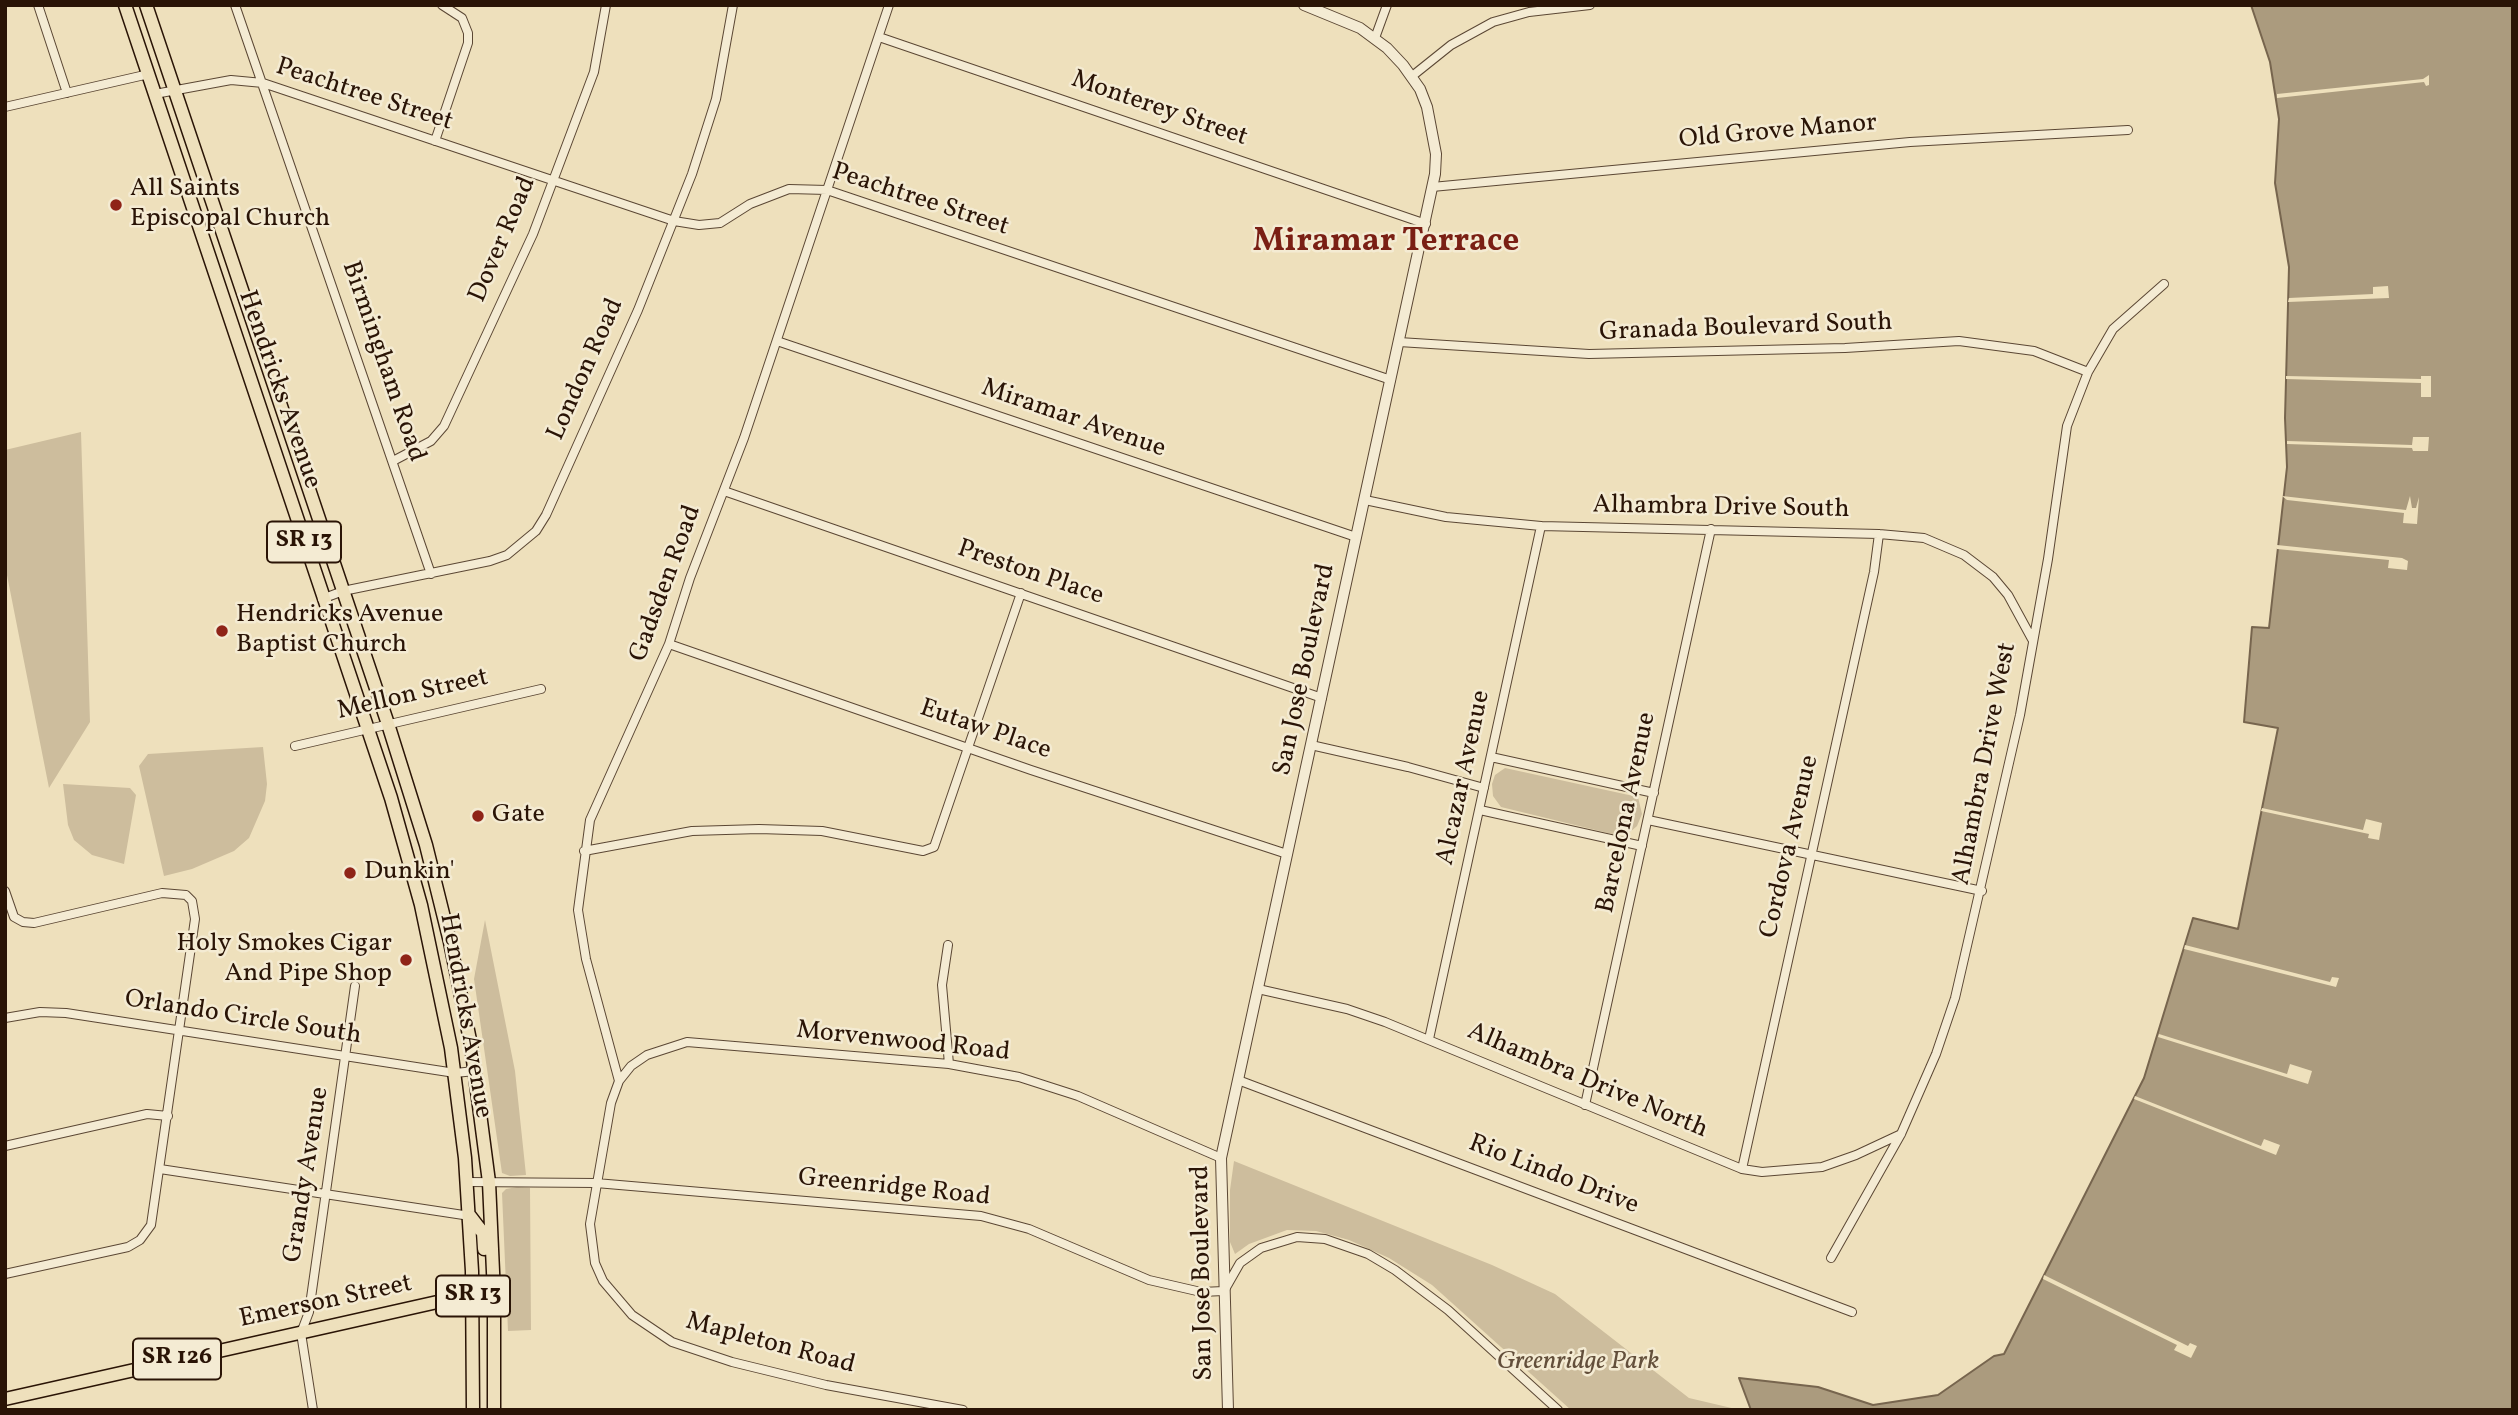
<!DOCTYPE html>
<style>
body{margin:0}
#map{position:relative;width:2518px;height:1415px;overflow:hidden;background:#eee0bc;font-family:Vollkorn,serif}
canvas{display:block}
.frame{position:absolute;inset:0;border:7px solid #2a1406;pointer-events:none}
</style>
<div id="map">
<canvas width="2518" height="1415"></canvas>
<div class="frame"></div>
</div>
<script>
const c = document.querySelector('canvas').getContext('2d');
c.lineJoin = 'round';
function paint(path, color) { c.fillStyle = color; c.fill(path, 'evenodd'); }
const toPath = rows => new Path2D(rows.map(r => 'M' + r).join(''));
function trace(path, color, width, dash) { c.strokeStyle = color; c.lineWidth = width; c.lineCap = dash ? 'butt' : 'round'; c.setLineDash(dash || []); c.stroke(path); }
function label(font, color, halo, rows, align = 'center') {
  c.font = font + ' Vollkorn,serif'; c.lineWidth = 5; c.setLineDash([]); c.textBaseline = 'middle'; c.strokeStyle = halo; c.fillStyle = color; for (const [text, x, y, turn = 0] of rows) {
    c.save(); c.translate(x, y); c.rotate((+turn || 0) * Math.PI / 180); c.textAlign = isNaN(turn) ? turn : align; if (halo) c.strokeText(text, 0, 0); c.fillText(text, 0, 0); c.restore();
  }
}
const green = toPath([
 [81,432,90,722,49,788,5,565,5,450],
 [263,747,267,784,265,801,249,838,234,851,192,869,164,876,139,766,148,754],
 [1505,768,1638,797,1642,814,1637,826,1629,833,1616,835,1501,807,1493,796,1492,784,1495,775],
 [63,784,130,788,136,795,124,864,92,855,74,840,68,825],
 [485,920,515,1071,526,1175,510,1176,502,1173,474,979],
 [1234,1161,1492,1265,1555,1294,1689,1398,1740,1410,1571,1410,1432,1285,1389,1258,1349,1240,1316,1231,1287,1230,1249,1244,1235,1254,1230,1242,1230,1190],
 [517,1187,530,1188,531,1330,508,1331,502,1193,506,1189]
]);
const water = toPath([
 [2251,5,2513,5,2513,1410,1751,1410,1739,1378,1818,1387,1873,1405,1938,1395,1994,1356,2004,1354,2144,1078,2193,918,2238,929,2278,728,2244,722,2252,627,2269,628,2287,467,2285,418,2289,267,2275,183,2279,119,2270,62,2251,5]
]);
const pier = toPath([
 [2429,75,2429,85,2426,86,2424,82,2277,98,2277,94,2423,79],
 [2388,286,2389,298,2288,302,2289,298,2373,294,2373,287],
 [2286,376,2421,379,2421,376,2431,376,2431,397,2421,397,2421,383,2286,379],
 [2413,437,2429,437,2428,451,2413,451,2412,448,2287,444,2287,441,2412,445],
 [2282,496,2406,510,2410,496,2412,508,2416,508,2419,497,2417,524,2403,523,2404,513,2287,500],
 [2277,545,2402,558,2408,561,2407,570,2388,568,2389,560,2277,549],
 [2262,808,2363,830,2366,819,2382,823,2379,840,2368,838,2369,834,2261,811],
 [2185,945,2330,982,2332,977,2339,978,2336,987,2184,949],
 [2159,1034,2287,1074,2290,1064,2312,1071,2308,1084,2158,1037],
 [2135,1096,2261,1146,2264,1139,2280,1145,2276,1155,2134,1099],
 [2044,1275,2188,1346,2190,1343,2197,1346,2191,1358,2174,1350,2177,1345,2043,1279]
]);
const minor = toPath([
 [38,5,67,93],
 [235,5,431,574],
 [889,5,744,438,690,578,669,644,590,820,578,910,586,959,619,1081,611,1103,590,1224,595,1263,603,1281,632,1315,672,1342,732,1362,826,1385,963,1410],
 [879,37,1426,224],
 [1375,38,1387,5],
 [1411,77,1451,45,1493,22,1529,12,1590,5],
 [155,94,231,80,263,83,674,221,699,225,720,223,750,204,789,189,827,190,1391,380],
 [5,107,149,74],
 [435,141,468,43,468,33,462,18,442,5],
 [1432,187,1910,142,2128,130],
 [777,341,1356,537],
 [1399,342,1589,354,1845,348,1959,341,2034,351,2088,372],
 [393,461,431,441,444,426,533,234,594,72,606,5],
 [724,491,1322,698],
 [1365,500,1446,517,1541,526,1879,534,1924,538,1964,555,1993,577,2008,595,2032,639],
 [322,599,343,591,490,561,507,555,536,531,546,515,638,310,692,174,716,99,733,5],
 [669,644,1031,770,1287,854],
 [1311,745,1408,767,1484,788],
 [295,746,541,689],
 [1491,757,1654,793],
 [1480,810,1642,846],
 [1648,820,1982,891],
 [584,851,692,831,759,829,822,831,923,851,934,847,1021,593],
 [5,891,14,917,23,922,34,923,162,893,186,895,192,901,195,919,151,1225,140,1240,128,1247,5,1274],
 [948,945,942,985,949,1064],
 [1258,989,1347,1009,1385,1022,1742,1169,1762,1172,1822,1167,1856,1155,1901,1134],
 [5,1018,40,1012,66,1013,455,1073,475,1071],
 [1429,1039,1541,526],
 [1238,1080,1852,1312],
 [619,1081,631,1066,647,1055,687,1042,949,1064,1019,1077,1078,1096,1221,1158],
 [1585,1105,1711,529],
 [5,1146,147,1114,168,1116],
 [160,1169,470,1216],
 [1742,1169,1874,572,1879,534],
 [467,1182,596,1183,981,1216,1029,1229,1149,1280,1201,1292,1224,1291,1240,1263,1261,1248,1297,1237,1325,1239,1368,1254,1395,1270,1448,1310,1558,1410],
 [1831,1258,1901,1134,1936,1054,1955,998,2020,715,2048,559,2067,426,2088,372,2113,329,2164,284],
 [313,1410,301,1333,309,1312,355,986]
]);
const tertiary = toPath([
 [1228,1410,1221,1158,1435,174,1436,154,1427,107,1420,89,1403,65,1387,48,1360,28,1304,5]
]);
const primary = toPath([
 [125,5,391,798,421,905,451,1048,465,1158,472,1271,473,1410],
 [146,5,388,724,426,845,450,942,471,1045,489,1182,494,1294,494,1410],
 [470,1216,483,1233,484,1249],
 [5,1399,473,1294,494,1294]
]);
const markers = [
 [116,205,7,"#8f2418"],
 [222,631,7,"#8f2418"],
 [478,816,7,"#8f2418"],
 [350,873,7,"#8f2418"],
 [406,960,7,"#8f2418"]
];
const shields = [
 [304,542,74],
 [473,1296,74],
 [177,1359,88]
];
const shieldNames = [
 ["SR 13",304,542],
 ["SR 13",473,1296],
 ["SR 126",177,1359]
];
const streetNames = [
 ["Peachtree Street",364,96,18],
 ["Monterey Street",1159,110,19],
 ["Old Grove Manor",1778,133,-5],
 ["Peachtree Street",920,201,18],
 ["Dover Road",504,240,-67],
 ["Granada Boulevard South",1746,329,-2],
 ["Birmingham Road",382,362,71],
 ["London Road",587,370,-66],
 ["Hendricks Avenue",278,390,71],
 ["Miramar Avenue",1073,420,19],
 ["Alhambra Drive South",1721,509,1],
 ["Preston Place",1030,574,19],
 ["Gadsden Road",667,584,-70],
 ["San Jose Boulevard",1306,670,-78],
 ["Mellon Street",413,696,-13],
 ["Eutaw Place",985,731,19],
 ["Alhambra Drive West",1986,764,-79],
 ["Alcazar Avenue",1465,778,-78],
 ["Barcelona Avenue",1628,813,-78],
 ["Cordova Avenue",1791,847,-77],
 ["Hendricks Avenue",464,1016,80],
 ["Orlando Circle South",243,1019,9],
 ["Morvenwood Road",903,1043,6],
 ["Alhambra Drive North",1587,1082,23],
 ["Grandy Avenue",308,1175,-81],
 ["Rio Lindo Drive",1553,1176,21],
 ["Greenridge Road",894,1189,6],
 ["San Jose Boulevard",1204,1273,-91],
 ["Emerson Street",326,1303,-12],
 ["Mapleton Road",770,1345,15]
];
const poiNames = [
 ["All Saints",130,190],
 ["Episcopal Church",130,220],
 ["Hendricks Avenue",236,616],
 ["Baptist Church",236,646],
 ["Gate",492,816],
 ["Dunkin'",364,873],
 ["Holy Smokes Cigar",392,945,"right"],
 ["And Pipe Shop",392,975,"right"]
];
const parkNames = [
 ["Greenridge Park",1578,1363]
];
const districtNames = [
 ["Miramar Terrace",1386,244]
];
paint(green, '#cdbd9d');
paint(water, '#ab9b7e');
trace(water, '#77654e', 2);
paint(pier, '#eee0bc');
trace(minor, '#5b4734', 10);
trace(tertiary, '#5b4734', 12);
trace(primary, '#2a1406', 15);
trace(minor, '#f4ebd3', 8);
trace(tertiary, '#f4ebd3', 10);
trace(primary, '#eee0bc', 12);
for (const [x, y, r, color] of markers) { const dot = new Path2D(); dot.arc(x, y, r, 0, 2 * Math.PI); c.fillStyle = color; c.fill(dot); trace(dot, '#f4ebd3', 2.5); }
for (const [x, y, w] of shields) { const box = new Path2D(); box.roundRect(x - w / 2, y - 20.5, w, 41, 5); c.fillStyle = '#f4ebd3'; c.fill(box); trace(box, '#2a1406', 2); }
label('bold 24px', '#2a1406', null, shieldNames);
label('26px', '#2a1406', '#f4ebd3', streetNames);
label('26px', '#2a1406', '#f4ebd3', poiNames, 'left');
label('italic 26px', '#634f3b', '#f4ebd3', parkNames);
label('bold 33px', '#7a1f14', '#f4ebd3', districtNames);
</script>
